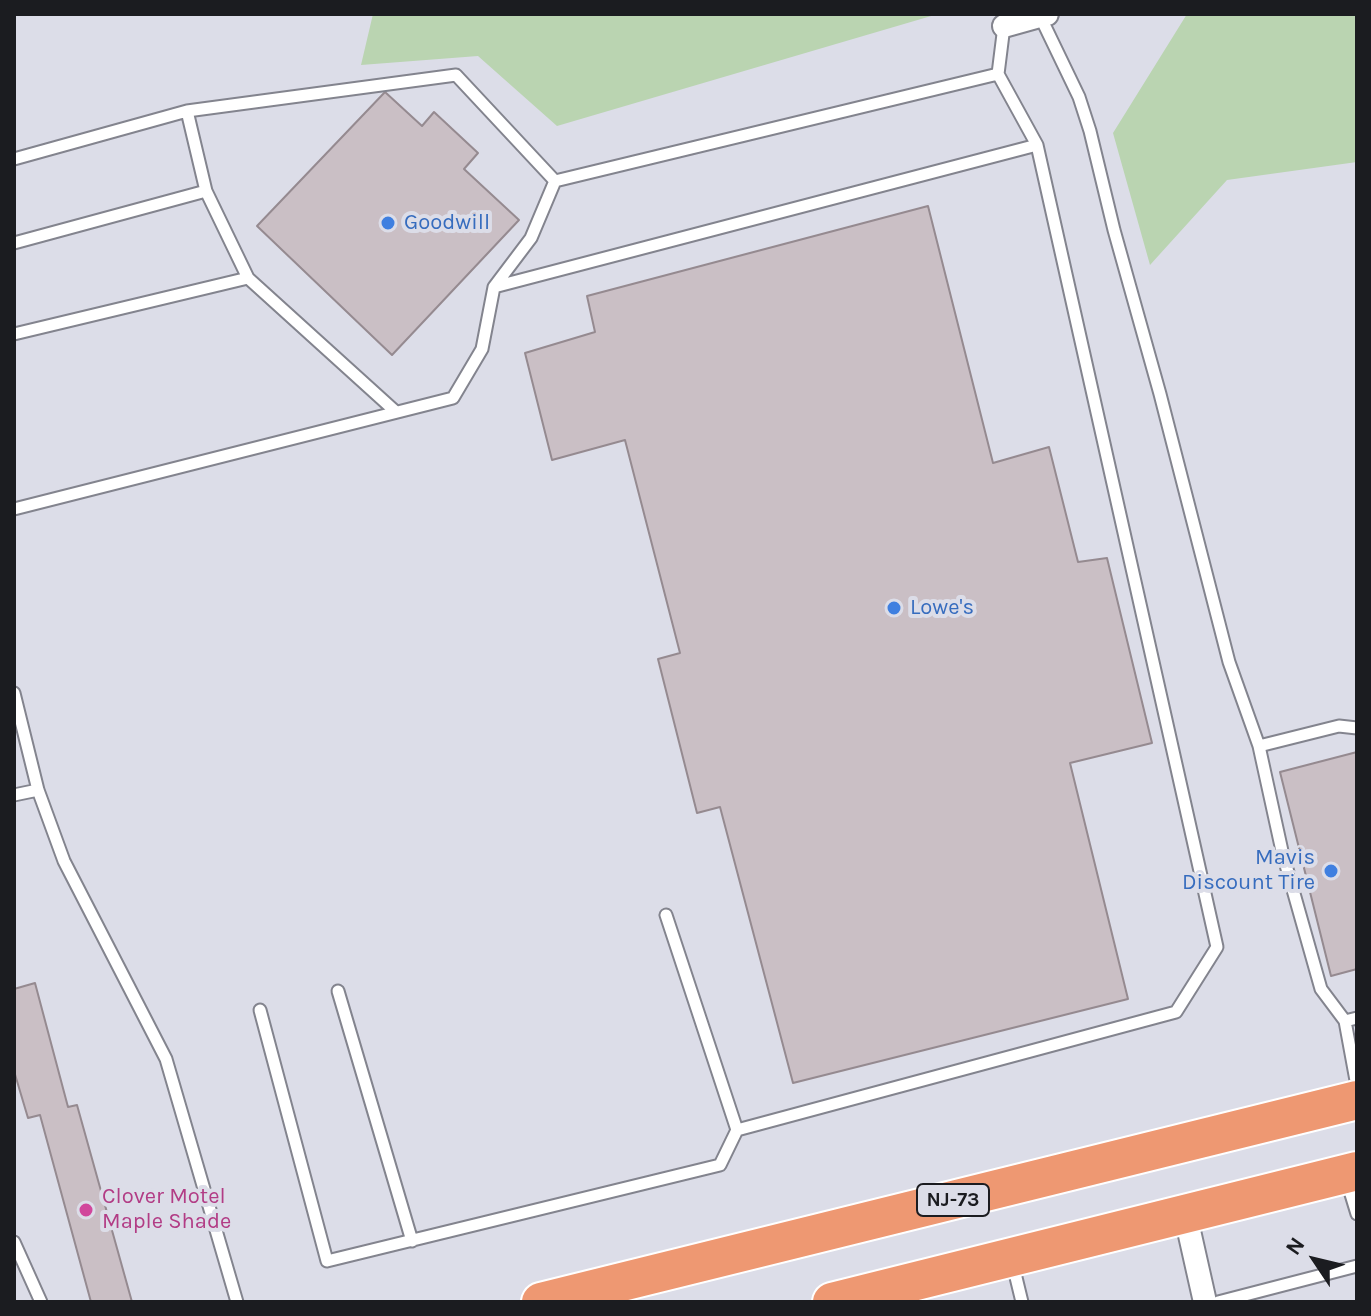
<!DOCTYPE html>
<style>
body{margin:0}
#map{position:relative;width:1371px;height:1316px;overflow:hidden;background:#dcdde8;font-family:Karla,sans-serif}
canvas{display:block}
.frame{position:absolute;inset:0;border:16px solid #1b1c20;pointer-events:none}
.north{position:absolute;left:1275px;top:1220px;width:80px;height:80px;-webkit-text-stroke:6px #dcdde8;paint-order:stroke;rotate:305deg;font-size:22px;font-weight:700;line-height:32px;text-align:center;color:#1b1c20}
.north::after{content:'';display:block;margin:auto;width:28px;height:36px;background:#1b1c20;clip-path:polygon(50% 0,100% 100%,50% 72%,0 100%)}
</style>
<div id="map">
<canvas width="1371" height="1316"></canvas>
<div class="frame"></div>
<div class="north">N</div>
</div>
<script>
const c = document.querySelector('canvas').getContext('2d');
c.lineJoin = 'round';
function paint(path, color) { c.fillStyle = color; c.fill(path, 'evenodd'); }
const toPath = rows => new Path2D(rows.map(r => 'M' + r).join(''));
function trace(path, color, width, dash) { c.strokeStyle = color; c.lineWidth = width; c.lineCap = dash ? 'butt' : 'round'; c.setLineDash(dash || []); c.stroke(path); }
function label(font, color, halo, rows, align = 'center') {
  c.font = font + ' Karla,sans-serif'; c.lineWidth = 8; c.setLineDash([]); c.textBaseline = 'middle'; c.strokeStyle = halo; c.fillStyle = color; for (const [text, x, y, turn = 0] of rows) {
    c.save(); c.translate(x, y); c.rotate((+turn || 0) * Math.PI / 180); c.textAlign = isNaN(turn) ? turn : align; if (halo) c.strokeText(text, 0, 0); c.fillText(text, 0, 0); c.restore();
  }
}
const green = toPath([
 [373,14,938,14,557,126,478,56,361,65],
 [1187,14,1357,14,1357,162,1227,180,1150,265,1113,133]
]);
const building = toPath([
 [385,92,422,126,434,112,478,153,464,169,519,220,392,355,257,226,385,92],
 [928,206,993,463,1049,447,1078,562,1107,558,1152,743,1070,763,1128,999,793,1083,720,807,697,813,658,659,680,653,625,440,552,460,525,353,595,332,587,296,928,206],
 [1357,752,1357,969,1331,976,1280,772,1357,752],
 [35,983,68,1107,77,1105,132,1302,91,1302,40,1115,28,1118,14,1071,14,989,35,983]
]);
const service = toPath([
 [1040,16,1079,97,1090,131,1114,230,1160,394,1229,662,1259,746,1282,851,1321,989,1345,1021,1357,1086],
 [187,111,206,191],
 [14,159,187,111,456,75,555,181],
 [14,243,206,191,248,278],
 [494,287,1037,145],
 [14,334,248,278,396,412],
 [14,509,453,398,482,349,494,287,531,238,555,181,998,74,1004,26],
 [14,693,38,790,64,861,166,1059,237,1302],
 [1259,746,1339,726,1357,728],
 [14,795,38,790],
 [338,991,412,1241],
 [260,1010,327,1261,720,1165,737,1130,666,915],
 [1345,1021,1357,1018],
 [737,1130,1176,1012,1217,947,1037,145,998,74],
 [1346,1178,1357,1214],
 [14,1242,41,1302],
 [1012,1261,1022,1302],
 [1218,1302,1357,1266]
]);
const minor = toPath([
 [1004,26,1047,14],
 [1185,1213,1205,1302]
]);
const trunk = toPath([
 [541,1302,1357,1100],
 [832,1302,1357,1171]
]);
const markers = [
 [388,223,8,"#3f7fe0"],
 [894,608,8,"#3f7fe0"],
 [1331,871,8,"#3f7fe0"],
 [86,1210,8,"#d1479c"]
];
const shields = [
 [953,1200,72]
];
const shieldNames = [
 ["NJ-73",953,1200]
];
const shopNames = [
 ["Goodwill",404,223],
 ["Lowe's",910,608],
 ["Mavis",1315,858,"right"],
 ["Discount Tire",1315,883,"right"]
];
const hotelNames = [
 ["Clover Motel",102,1197],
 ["Maple Shade",102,1222]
];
paint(green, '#bad4b1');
paint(building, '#cabfc5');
trace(building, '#958a90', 2);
trace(service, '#83848e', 15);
trace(minor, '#83848e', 26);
trace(trunk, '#fff', 42);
trace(service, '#fff', 11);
trace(minor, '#fff', 22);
trace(trunk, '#ee9872', 38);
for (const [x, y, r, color] of markers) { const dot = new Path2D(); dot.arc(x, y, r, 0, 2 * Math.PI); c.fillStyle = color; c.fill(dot); trace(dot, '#dcdde8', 3); }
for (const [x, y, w] of shields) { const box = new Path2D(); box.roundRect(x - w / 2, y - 16, w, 32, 6); c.fillStyle = '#dcdde8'; c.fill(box); trace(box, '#1b1c20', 2); }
label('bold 20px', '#1b1c20', null, shieldNames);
label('22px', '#366cbe', '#dcdde8', shopNames, 'left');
label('22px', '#b23c85', '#dcdde8', hotelNames, 'left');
</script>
